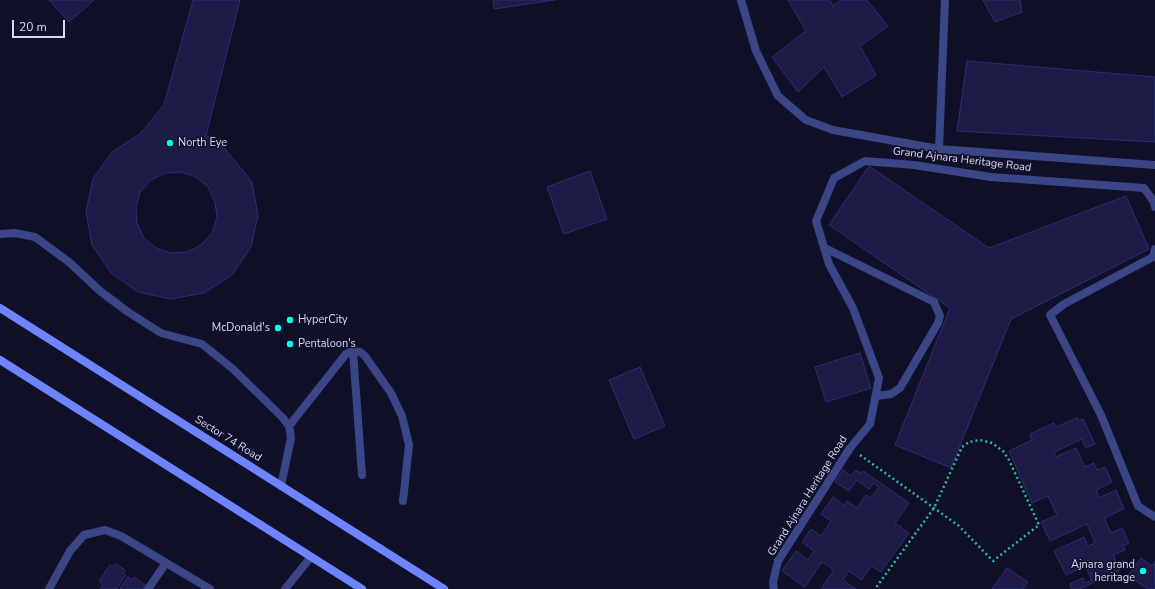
<!DOCTYPE html>
<html>
<head>
<meta charset="utf-8">
<style>
	body { margin:0 }
	#map { position:relative; width:1155px; height:589px; overflow:hidden; background:#101028; font-family:"Nunito Sans",sans-serif }
	canvas { display:block }
	.scale { position:absolute; left:12px; top:20px; width:53px; height:18px; box-sizing:border-box; border:2px solid #d7d9ff; border-top:0; padding-left:5px; font-size:12px; line-height:14px; white-space:nowrap; color:#d7d9ff; -webkit-text-stroke:3px #101028; paint-order:stroke }
</style>
</head>
<body>
<div id="map">
<canvas width="1155" height="589"></canvas>
<div class="scale">20 m</div>
</div>
<script>
const ctx = document.querySelector('canvas').getContext('2d');
ctx.lineJoin = 'round';
function fillPath(path, color) { ctx.fillStyle = color; ctx.fill(path, 'evenodd'); }
const poly = rows => new Path2D(rows.map(r => 'M' + r).join(''));
function stroke(path, color, width, dash) { ctx.strokeStyle = color; ctx.lineWidth = width; ctx.lineCap = dash ? 'butt' : 'round'; ctx.setLineDash(dash || []); ctx.stroke(path); }
function write(font, color, halo, rows, align = 'center') {
  ctx.font = font + ' "Nunito Sans",sans-serif'; ctx.lineWidth = 3; ctx.setLineDash([]); ctx.textBaseline = 'middle'; ctx.strokeStyle = halo; ctx.fillStyle = color; for (const [text, x, y, turn = 0] of rows) {
    ctx.save(); ctx.translate(x, y); ctx.rotate((+turn || 0) * Math.PI / 180); ctx.textAlign = isNaN(turn) ? turn : align; if (halo) ctx.strokeText(text, 0, 0); ctx.fillText(text, 0, 0); ctx.restore();
  }
}
const building = poly([
	[49,0,94,0,69,22,49,0],
	[193,0,240,0,206,135,226,150,252,182,258,215,251,247,232,275,204,293,171,299,138,292,111,273,92,245,86,212,93,179,112,152,140,134,164,105,193,0],
	[181,172,196,177,208,187,215,202,217,217,212,233,201,245,187,252,171,253,156,248,144,238,137,223,136,207,140,192,151,180,165,173,181,172],
	[493,0,555,0,494,9,493,0],
	[788,0,830,0,833,6,841,0,867,0,888,26,860,46,876,75,842,97,824,67,798,92,772,57,806,31,788,0],
	[983,0,1020,0,1022,12,995,22,983,0],
	[967,61,1155,77,1155,142,957,131,967,61],
	[869,166,989,248,1126,196,1149,249,1011,319,951,468,895,445,950,308,829,225,869,166],
	[590,171,607,219,564,234,547,187,590,171],
	[860,353,871,388,826,402,815,367,860,353],
	[640,367,665,426,634,439,609,380,640,367],
	[1077,418,1078,421,1083,419,1095,444,1086,448,1082,439,1054,452,1056,457,1076,448,1085,467,1094,463,1097,470,1105,467,1112,482,1096,490,1099,498,1116,490,1124,509,1104,518,1111,533,1122,528,1129,543,1123,546,1125,550,1113,555,1120,570,1079,589,1072,589,1070,584,1083,578,1085,583,1092,580,1085,566,1066,575,1054,551,1084,537,1088,546,1095,543,1087,524,1050,541,1041,522,1057,515,1048,496,1032,503,1009,451,1032,440,1030,434,1054,423,1056,427,1077,418],
	[843,470,851,476,856,470,861,473,863,471,909,503,895,523,909,533,881,572,871,566,862,580,849,571,843,580,856,589,821,589,834,570,822,562,805,587,782,571,796,551,808,560,814,551,802,542,811,529,821,536,831,521,821,514,833,497,844,505,847,501,857,508,866,495,871,498,879,487,874,483,869,489,857,480,849,491,835,482,843,470],
	[1141,558,1152,566,1155,561,1155,589,1148,589,1128,576,1141,558],
	[116,564,125,570,123,573,126,575,117,588,118,589,100,589,103,585,99,581,110,565,114,567,116,564],
	[1007,568,1028,582,1023,589,992,589,1007,568],
	[128,577,132,580,134,577,145,585,143,588,145,589,120,589,128,577]
]);
const path = poly([
	[860,455,934,508,959,526,993,561,1039,525,1009,460,1003,451,992,443,980,440,969,442,962,447,934,508,875,589]
]);
const lane = poly([
	[0,234,15,233,35,237,69,262,100,291,128,312,161,333,202,344,233,369,283,418,289,426,291,438,281,486],
	[353,351,362,475],
	[289,426,346,354,353,351,360,352,365,356,391,393,402,416,409,445,403,501]
]);
const street = poly([
	[741,0,756,51,778,96,806,120,833,130,939,149,1155,165],
	[939,149,945,0],
	[825,248,934,302,940,316,938,323,900,388,891,394,876,396],
	[1155,249,1153,257,1064,304,1050,315,1101,415,1138,506,1155,517],
	[49,589,70,551,84,535,105,530,121,536,210,589],
	[148,589,166,563],
	[285,589,311,557],
	[774,589,773,582,778,561,850,448,870,424,879,378,853,308,829,264,816,221,834,178,865,161,914,165,991,177,1144,188,1154,202,1155,207]
]);
const secondary = poly([
	[0,308,444,589],
	[0,360,362,589]
]);
const markers = [
	[170,143,4,"#03feea"],
	[290,320,4,"#03feea"],
	[278,328,4,"#03feea"],
	[290,344,4,"#03feea"],
	[1143,571,4,"#03feea"]
];
const poiNames = [
	["North Eye",178,143],
	["HyperCity",298,320],
	["McDonald's",270,328,"right"],
	["Pentaloon's",298,344],
	["Ajnara grand",1135,565,"right"],
	["heritage",1135,578,"right"]
];
const streetNames = [
	["Grand Ajnara Heritage Road",962,160,7],
	["Sector 74 Road",228,439,32],
	["Grand Ajnara Heritage Road",808,496,-58]
];
fillPath(building, '#1d1c49');
stroke(building, '#2f2e75', 1);
stroke(path, '#30ba99', 2.5, [2, 3]);
stroke(lane, '#3b4687', 8);
stroke(street, '#3b4687', 8);
stroke(secondary, '#6e84ff', 8);
for (const [x, y, r, color] of markers) { const dot = new Path2D(); dot.arc(x, y, r, 0, 2 * Math.PI); ctx.fillStyle = color; ctx.fill(dot); stroke(dot, '#101028', 1.5); }
write('11px', '#d7d9ff', '#101028', poiNames, 'left');
write('11px', '#d7d9ff', '#101028', streetNames);
</script>
</body>
</html>
